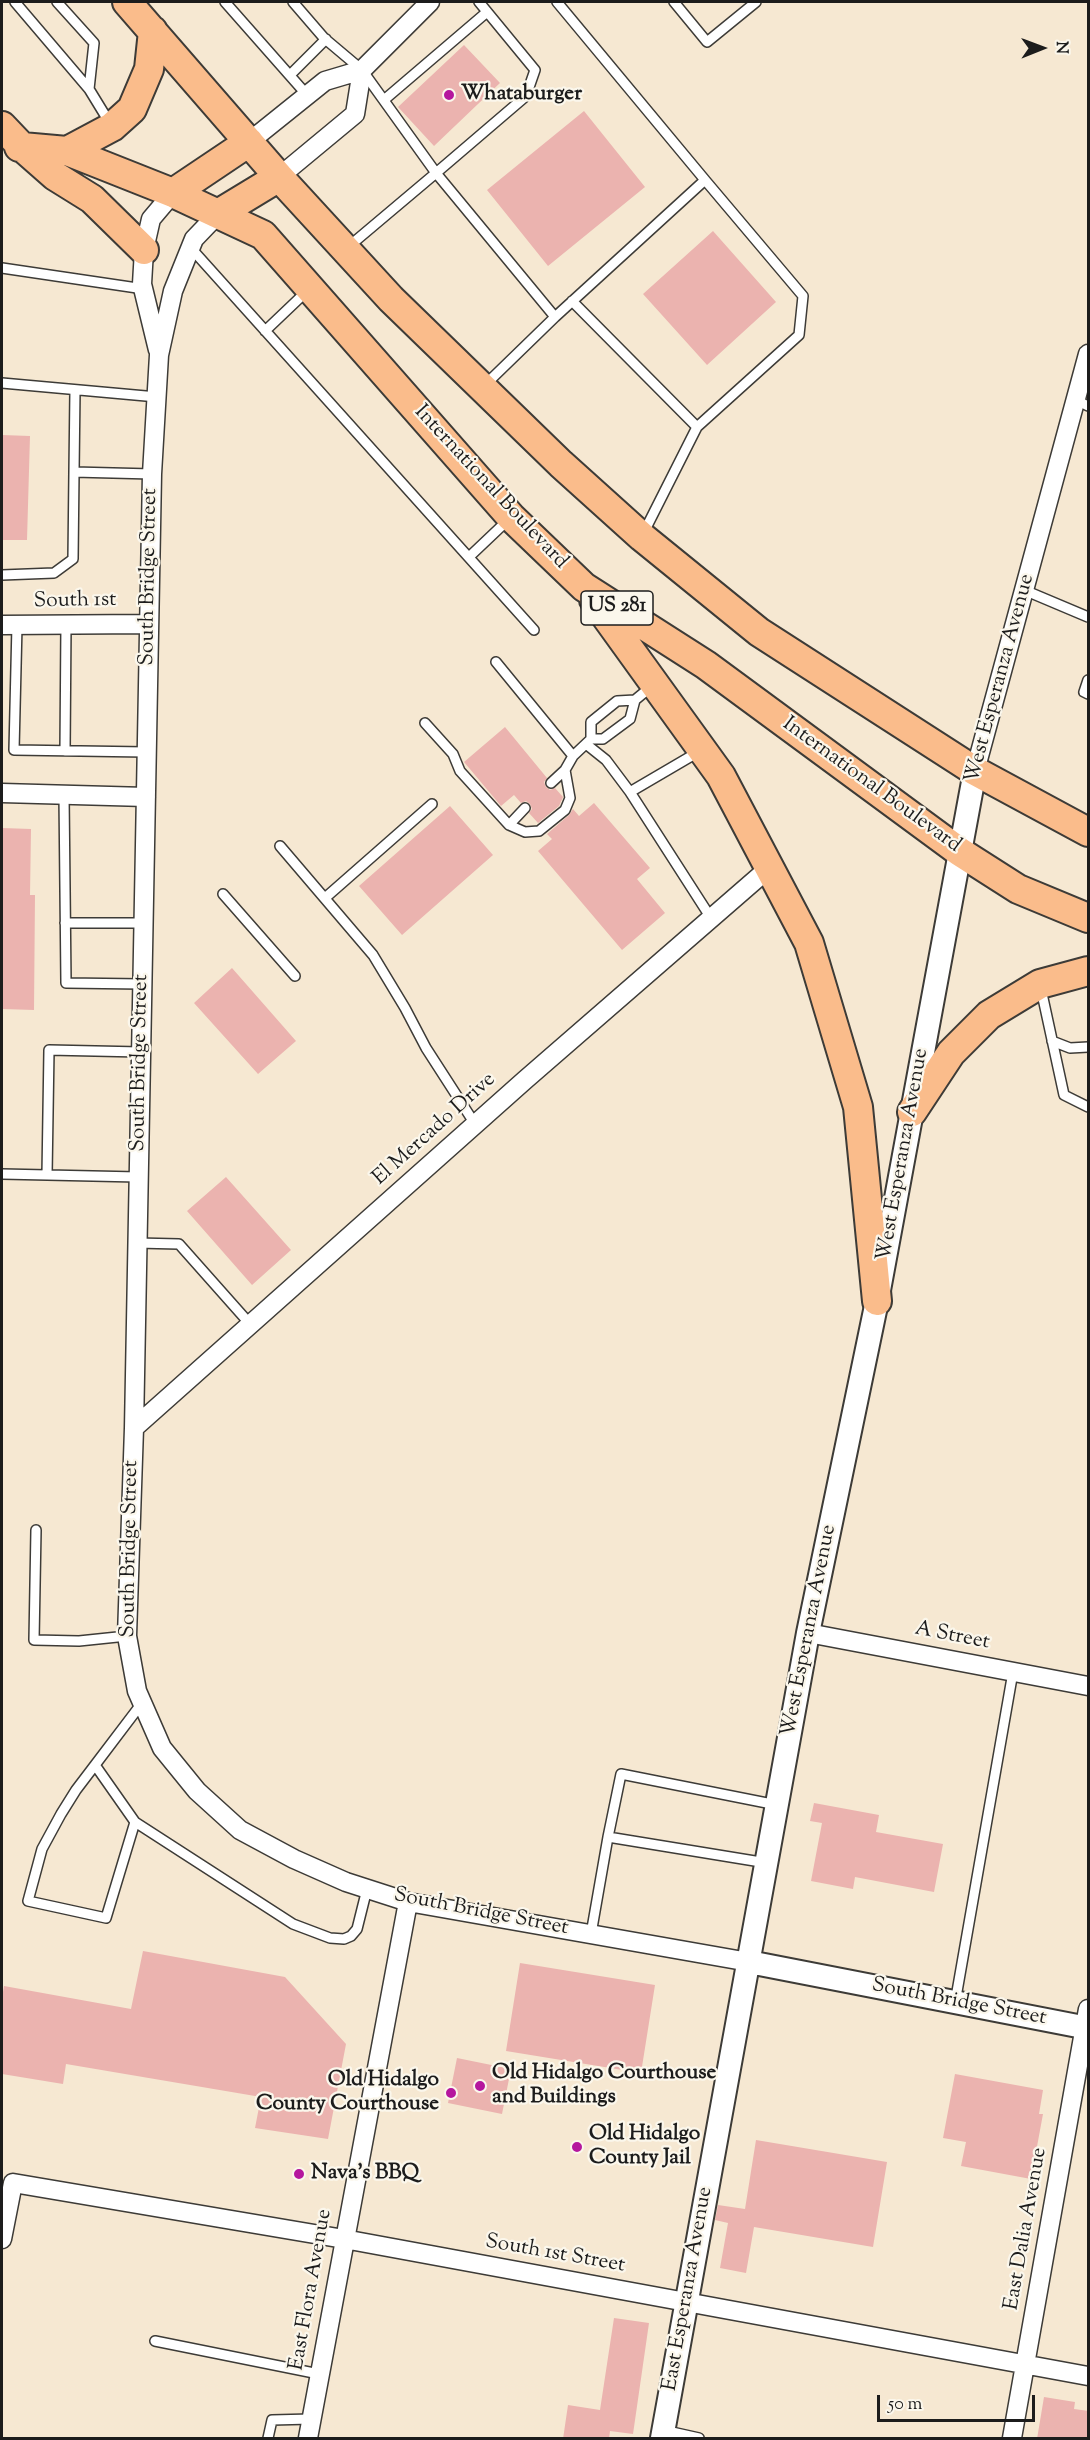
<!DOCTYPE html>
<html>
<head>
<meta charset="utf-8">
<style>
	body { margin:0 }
	#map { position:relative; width:1090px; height:2440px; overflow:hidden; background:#f6e8d2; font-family:"Sorts Mill Goudy",serif }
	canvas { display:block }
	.frame { position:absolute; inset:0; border:3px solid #1c1c1c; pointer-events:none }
	.north { position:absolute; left:1012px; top:18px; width:60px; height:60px; -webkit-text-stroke:4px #fbf7ec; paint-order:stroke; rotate:89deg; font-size:16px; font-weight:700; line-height:24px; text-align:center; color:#1c1c1c }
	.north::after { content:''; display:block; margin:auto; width:21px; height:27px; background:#1c1c1c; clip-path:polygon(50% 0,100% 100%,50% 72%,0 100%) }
	.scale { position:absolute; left:877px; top:2395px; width:158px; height:27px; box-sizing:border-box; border:3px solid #1c1c1c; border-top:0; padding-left:8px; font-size:18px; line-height:21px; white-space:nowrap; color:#1c1c1c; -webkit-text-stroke:4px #fbf7ec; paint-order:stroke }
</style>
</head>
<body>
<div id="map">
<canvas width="1090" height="2440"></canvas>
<div class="frame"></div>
<div class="north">N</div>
<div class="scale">50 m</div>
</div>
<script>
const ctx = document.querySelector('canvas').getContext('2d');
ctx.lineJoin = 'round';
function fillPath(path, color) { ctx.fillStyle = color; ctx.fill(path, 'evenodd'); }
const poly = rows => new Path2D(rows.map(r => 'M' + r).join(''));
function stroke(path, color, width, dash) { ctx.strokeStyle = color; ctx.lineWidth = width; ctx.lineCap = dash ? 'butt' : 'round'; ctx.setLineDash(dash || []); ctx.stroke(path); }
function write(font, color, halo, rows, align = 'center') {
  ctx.font = font + ' "Sorts Mill Goudy",serif'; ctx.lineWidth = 4.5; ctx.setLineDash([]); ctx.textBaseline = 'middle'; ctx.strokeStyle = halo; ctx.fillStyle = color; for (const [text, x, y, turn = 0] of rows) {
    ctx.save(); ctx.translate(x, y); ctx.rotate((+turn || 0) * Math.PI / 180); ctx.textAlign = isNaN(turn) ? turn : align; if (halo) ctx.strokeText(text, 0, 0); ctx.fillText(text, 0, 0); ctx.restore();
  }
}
const building = poly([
	[464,45,500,83,434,146,398,107],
	[584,111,645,187,548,266,487,190],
	[713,231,776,302,707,365,643,294],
	[2,435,30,436,27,540,2,540],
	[505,727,547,778,544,782,546,787,550,790,555,788,563,797,559,806,538,823,529,813,532,809,530,804,526,801,521,803,514,795,501,806,464,762],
	[594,803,650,868,637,879,665,913,622,950,538,851,552,839,547,834,569,815,573,809,579,816],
	[450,806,493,855,402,935,359,886],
	[2,828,31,829,30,895,35,895,34,1010,2,1009],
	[232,968,296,1041,258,1074,194,1003],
	[226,1177,291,1250,252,1285,187,1211],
	[814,1803,879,1815,876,1832,943,1844,934,1892,855,1877,853,1889,811,1881,822,1823,810,1821],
	[143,1951,285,1977,346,2044,328,2139,255,2128,261,2097,66,2064,63,2084,2,2074,2,1998,4,1986,131,2009],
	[520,1963,655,1985,641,2073,506,2051],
	[457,2058,511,2069,502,2114,448,2103],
	[955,2074,1043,2090,1039,2114,1043,2114,1031,2179,961,2166,966,2142,943,2138],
	[756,2140,887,2162,873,2247,754,2227,746,2273,720,2268,728,2223,715,2220,718,2205,745,2209],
	[614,2318,649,2323,633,2434,610,2431,609,2439,563,2439,568,2405,600,2410],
	[1044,2397,1075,2402,1074,2409,1089,2411,1089,2439,1037,2439]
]);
const service = poly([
	[15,2,89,89,111,125],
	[57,2,94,43,89,89],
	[225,2,307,95],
	[293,2,324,38,362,70,436,173,347,248],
	[479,2,535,70,526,96,436,173,555,317,485,385],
	[674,2,707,42,756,2],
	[290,75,326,39],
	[384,100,487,12],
	[190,247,534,630],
	[2,268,144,289],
	[572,301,697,427],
	[555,317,705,180,557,2],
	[265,331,307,291],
	[2,383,157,397],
	[1076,400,1088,406],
	[74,472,75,390],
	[643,534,697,427,799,335,803,296,705,180],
	[469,557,508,520],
	[2,575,54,573,73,559,74,472,152,474],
	[1024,590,1088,617],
	[17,625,14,750,146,752],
	[496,662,573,756],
	[1088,680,1084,692,1088,694],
	[425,723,453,754,460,771,509,825,525,832,539,831,565,810,570,798,565,770,573,756,591,739,591,722,617,701,635,700],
	[591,739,603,739,630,719,635,700,652,686],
	[586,744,606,760,630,792,711,918],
	[65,751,66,624],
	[551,783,565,770],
	[630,792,700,751],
	[64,795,66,983,142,984],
	[509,825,525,808],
	[280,846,373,955,405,1008,426,1048,475,1124],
	[223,894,295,976],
	[325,898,432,804],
	[65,923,143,923],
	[1041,989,1064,1095,1088,1107],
	[1052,1041,1070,1048,1088,1047],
	[2,1174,138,1177],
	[47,1175,49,1050,141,1052],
	[137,1243,179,1244,250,1324],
	[36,1530,34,1640,79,1641,127,1636],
	[95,1765,135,1822,106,1918,28,1901,42,1849,61,1814,76,1790,95,1765,142,1703],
	[135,1822,293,1924,330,1938,344,1939,351,1936,357,1929,367,1889],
	[608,1837,621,1774,777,1805],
	[591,1934,608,1837,767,1863],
	[955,2003,1013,1672],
	[155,2341,319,2374],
	[663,2430,699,2438],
	[268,2438,272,2420,311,2419]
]);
const minor = poly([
	[249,142,325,81,362,70,430,2],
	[279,177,355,114,362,70],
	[218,214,194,239,173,291,159,355,152,474,134,1428,127,1636,137,1691,162,1748,197,1791,240,1830,294,1859,346,1882,408,1902,749,1962],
	[158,350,142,284,144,250,151,219,173,193],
	[2,625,149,624],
	[975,771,1088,354],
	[2,793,146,797],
	[134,1428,525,1080,769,868],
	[808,1633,1088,1686],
	[2,2239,13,2183,344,2239,1088,2376],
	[308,2438,408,1902],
	[1012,2438,1088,2009]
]);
const tertiary = poly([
	[749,1962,1088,2028],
	[662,2438,808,1633,877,1301,975,771]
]);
const primary = poly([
	[127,2,279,177,391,299,561,464,642,537,759,632,975,771,1088,832],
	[2,126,22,147,67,151,173,193,263,235,511,517,584,587,706,665,960,852,1018,889,1088,918],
	[19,147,22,147,55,176,92,199,144,250],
	[67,151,112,127,132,109,149,69,153,31],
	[173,193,249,142],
	[218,214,279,177],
	[594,600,721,776,809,943,858,1107,877,1301],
	[912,1112,951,1053,989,1015,1040,984,1088,971]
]);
const markers = [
	[449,95,6,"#b5179e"],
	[480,2086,6,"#b5179e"],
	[451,2093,6,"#b5179e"],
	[577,2147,6,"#b5179e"],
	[299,2174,6,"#b5179e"]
];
const shields = [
	[617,608,72]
];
const shieldNames = [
	["US 281",617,608]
];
const poiNames = [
	["Whataburger",461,95],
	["Old Hidalgo Courthouse",492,2074],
	["and Buildings",492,2098],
	["Old Hidalgo",439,2081,"right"],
	["County Courthouse",439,2105,"right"],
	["Old Hidalgo",589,2135],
	["County Jail",589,2159],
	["Nava’s BBQ",311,2174]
];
const streetNames = [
	["International Boulevard",490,488,47],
	["South Bridge Street",150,577,-89],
	["South 1st",75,602,-1],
	["West Esperanza Avenue",1001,679,-75],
	["International Boulevard",871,786,36],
	["South Bridge Street",141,1063,-89],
	["El Mercado Drive",435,1130,-42],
	["West Esperanza Avenue",904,1155,-80],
	["South Bridge Street",131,1549,-89],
	["West Esperanza Avenue",810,1631,-79],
	["A Street",952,1637,11],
	["South Bridge Street",481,1913,11],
	["South Bridge Street",959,2003,11],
	["East Dalia Avenue",1027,2229,-80],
	["South 1st Street",555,2255,10],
	["East Esperanza Avenue",689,2289,-80],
	["East Flora Avenue",312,2290,-80]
];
fillPath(building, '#ebb3af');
stroke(service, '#3d3b37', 12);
stroke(minor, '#3d3b37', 21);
stroke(tertiary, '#3d3b37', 26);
stroke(primary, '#3d3b37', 32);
stroke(service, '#fff', 9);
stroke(minor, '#fff', 18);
stroke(tertiary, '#fff', 22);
stroke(primary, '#fabc8b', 28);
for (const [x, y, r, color] of markers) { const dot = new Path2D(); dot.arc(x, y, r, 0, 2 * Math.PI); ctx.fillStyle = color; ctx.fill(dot); stroke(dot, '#fbf7ec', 2); }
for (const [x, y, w] of shields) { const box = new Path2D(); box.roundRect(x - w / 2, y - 17, w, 34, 4.5); ctx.fillStyle = '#fbf7ec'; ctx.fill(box); stroke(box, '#1c1c1c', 1.5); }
write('bold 20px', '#1c1c1c', null, shieldNames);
write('bold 21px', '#1c1c1c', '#fbf7ec', poiNames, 'left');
write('21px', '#1c1c1c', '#fbf7ec', streetNames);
</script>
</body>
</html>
